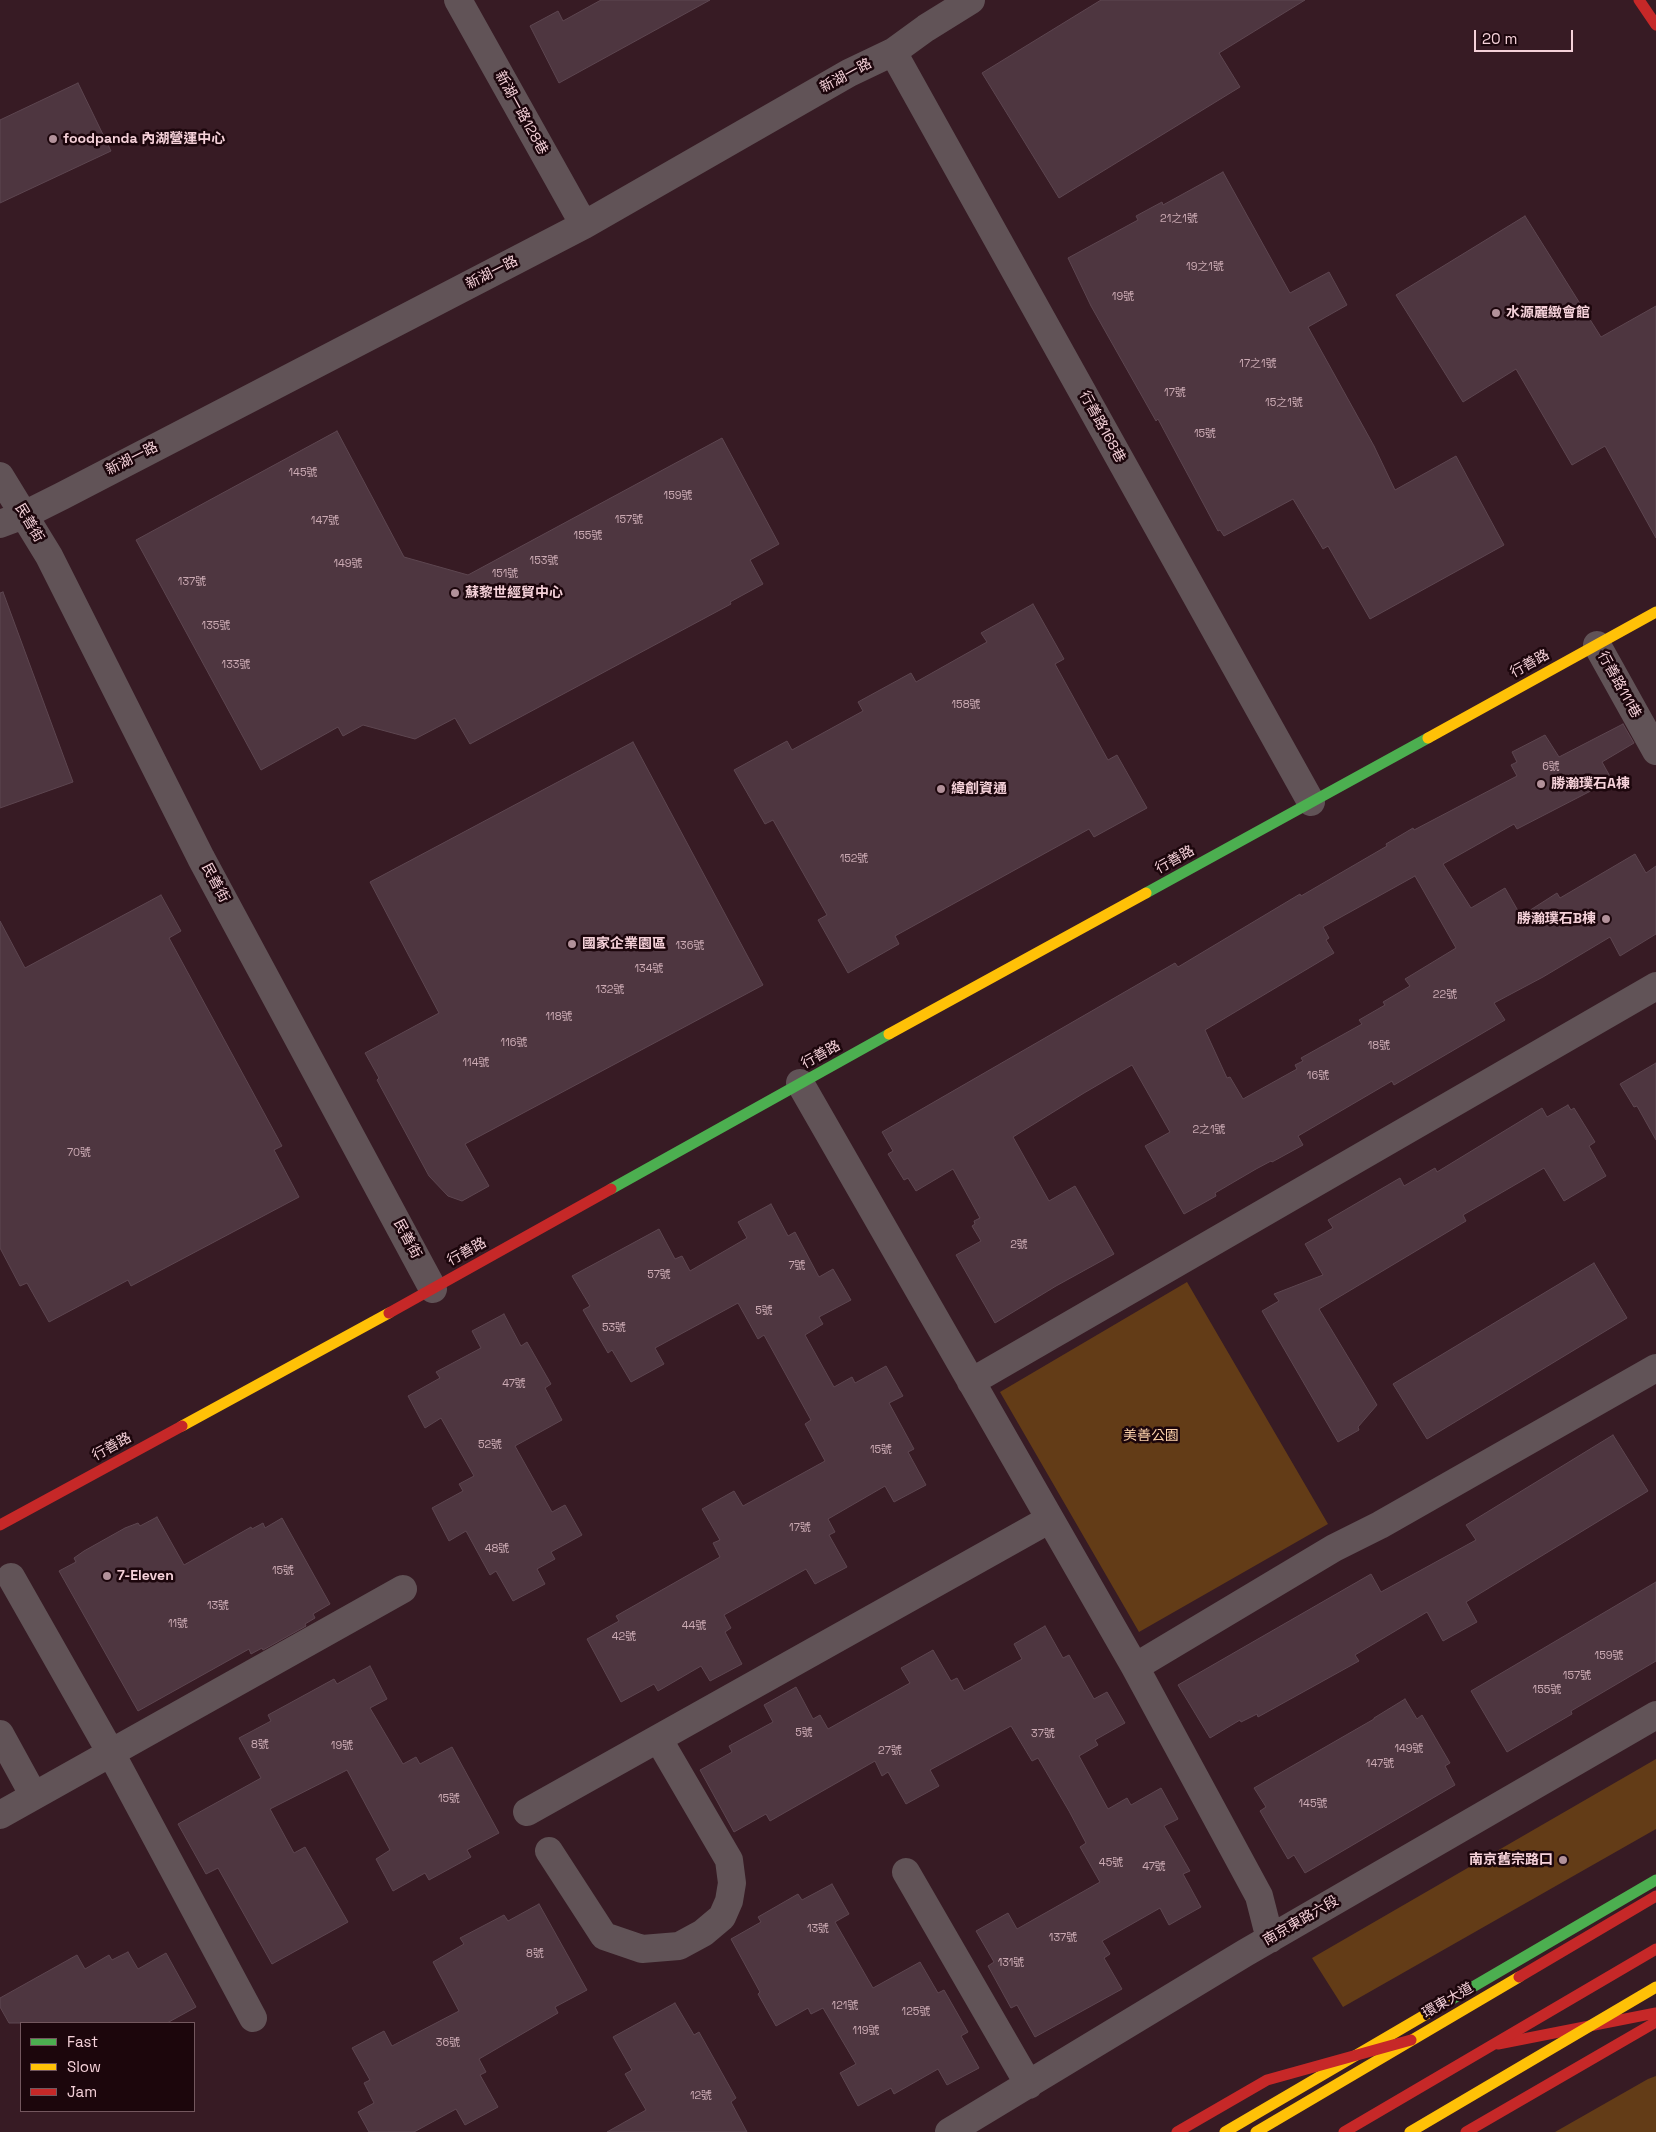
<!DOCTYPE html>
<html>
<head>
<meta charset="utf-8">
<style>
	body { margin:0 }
	#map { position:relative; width:1656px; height:2132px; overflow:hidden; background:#371b24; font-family:"Space Grotesk",sans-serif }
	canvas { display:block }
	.legend { position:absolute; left:20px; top:2022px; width:175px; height:90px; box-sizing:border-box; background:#1c060c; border:1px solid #73575e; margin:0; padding:6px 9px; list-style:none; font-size:15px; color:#f5d1d9 }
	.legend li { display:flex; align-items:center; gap:10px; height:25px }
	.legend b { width:25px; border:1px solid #73575e }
	.scale { position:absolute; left:1474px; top:30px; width:99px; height:22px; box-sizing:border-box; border:2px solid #f5d1d9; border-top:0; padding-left:6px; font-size:15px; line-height:18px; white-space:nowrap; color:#f5d1d9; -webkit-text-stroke:4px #1c060c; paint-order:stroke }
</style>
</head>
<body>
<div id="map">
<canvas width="1656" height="2132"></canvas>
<ul class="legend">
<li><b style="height:6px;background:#4caf50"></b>Fast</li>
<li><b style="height:6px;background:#ffc107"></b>Slow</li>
<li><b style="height:6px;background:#c62828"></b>Jam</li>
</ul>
<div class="scale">20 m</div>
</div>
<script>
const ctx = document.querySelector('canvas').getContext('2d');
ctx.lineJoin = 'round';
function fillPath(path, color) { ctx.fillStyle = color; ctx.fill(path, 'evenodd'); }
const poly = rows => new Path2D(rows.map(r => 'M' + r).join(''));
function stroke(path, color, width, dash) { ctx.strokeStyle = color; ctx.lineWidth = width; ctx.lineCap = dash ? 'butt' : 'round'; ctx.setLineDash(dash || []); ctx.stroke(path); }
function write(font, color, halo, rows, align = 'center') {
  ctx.font = font + ' "Space Grotesk","Noto Sans TC",sans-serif'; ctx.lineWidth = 5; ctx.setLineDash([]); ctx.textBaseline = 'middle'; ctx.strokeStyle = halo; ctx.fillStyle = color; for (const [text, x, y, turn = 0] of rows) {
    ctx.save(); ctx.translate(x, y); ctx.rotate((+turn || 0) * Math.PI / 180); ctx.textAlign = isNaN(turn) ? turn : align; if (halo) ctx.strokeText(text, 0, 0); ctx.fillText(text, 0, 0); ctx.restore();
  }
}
const green = poly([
	[1187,1282,1328,1524,1139,1632,1000,1392],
	[1656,1759,1656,1829,1343,2007,1312,1958],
	[1656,2076,1656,2132,1555,2132,1648,2079]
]);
const building = poly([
	[601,0,710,0,559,83,530,26,558,11,563,21,601,0],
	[1101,0,1305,0,1219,53,1240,87,1059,198,982,73,1101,0],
	[78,83,111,151,0,203,0,120,78,83],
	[1223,172,1290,293,1329,272,1347,305,1308,327,1374,446,1395,490,1456,456,1504,545,1370,619,1328,546,1323,549,1293,499,1224,536,1220,530,1218,531,1158,419,1156,421,1091,306,1068,258,1138,220,1136,216,1162,202,1163,205,1223,172],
	[1525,216,1601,337,1656,306,1656,538,1605,446,1572,465,1516,369,1463,402,1396,295,1525,216],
	[337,431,404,557,468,575,722,438,779,544,750,560,763,584,730,602,731,604,470,744,455,718,415,739,363,725,343,736,338,727,261,770,136,540,337,431],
	[3,592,73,782,0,808,0,593,3,592],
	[1033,604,1064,659,1055,664,1108,760,1117,755,1147,808,1094,837,1089,829,895,936,899,944,848,973,818,920,827,915,773,820,765,824,734,770,787,741,792,750,863,711,858,702,911,673,916,682,987,642,981,633,1033,604],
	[1623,724,1634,743,1602,762,1612,780,1517,829,1514,824,1443,864,1471,908,1505,888,1521,916,1557,893,1560,898,1635,854,1646,873,1656,866,1656,934,1620,956,1610,937,1543,977,1494,1003,1505,1020,1394,1085,1392,1081,1298,1136,1303,1145,1272,1162,1271,1161,1256,1169,1215,1193,1216,1196,1184,1214,1145,1146,1170,1132,1132,1065,1084,1093,1013,1137,1049,1201,1075,1186,1114,1254,1056,1286,995,1323,956,1255,981,1241,972,1226,975,1224,974,1221,980,1218,953,1169,916,1191,908,1178,904,1180,888,1154,893,1151,882,1132,1175,963,1178,967,1300,894,1301,896,1387,846,1386,844,1413,828,1414,830,1517,776,1511,765,1517,762,1512,752,1545,735,1559,757,1623,724],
	[1415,876,1456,948,1405,979,1410,986,1383,1002,1385,1005,1359,1020,1362,1024,1301,1058,1303,1061,1295,1065,1297,1069,1243,1099,1230,1077,1227,1078,1205,1030,1334,953,1326,940,1329,938,1323,927,1415,876],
	[633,742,763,985,465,1144,489,1186,462,1201,448,1196,429,1176,377,1080,379,1078,365,1053,439,1013,370,882,633,742],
	[161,895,181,931,169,938,282,1146,274,1150,299,1197,131,1286,128,1280,49,1322,27,1283,20,1286,0,1248,0,921,25,968,161,895],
	[1656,1063,1656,1140,1637,1106,1634,1107,1620,1084,1656,1063],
	[1568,1105,1571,1110,1574,1108,1595,1142,1589,1146,1606,1176,1564,1201,1544,1168,1463,1215,1466,1221,1319,1309,1377,1405,1358,1427,1359,1430,1338,1442,1262,1311,1279,1301,1274,1294,1323,1275,1305,1244,1333,1228,1328,1220,1400,1178,1404,1186,1435,1168,1437,1172,1542,1108,1547,1117,1568,1105],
	[771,1204,788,1236,795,1232,819,1277,833,1269,851,1300,819,1317,823,1324,805,1335,834,1387,852,1377,855,1383,886,1366,903,1396,889,1403,914,1449,908,1452,926,1485,894,1502,885,1486,828,1519,835,1532,829,1535,847,1567,815,1584,806,1569,724,1615,731,1628,725,1632,742,1664,710,1681,701,1666,658,1691,654,1684,621,1702,587,1639,619,1621,616,1616,720,1557,713,1543,720,1540,702,1509,734,1491,743,1506,825,1461,805,1424,811,1420,764,1335,758,1339,738,1303,655,1348,664,1364,631,1382,612,1350,608,1353,583,1310,590,1306,572,1276,659,1229,675,1259,682,1256,690,1271,747,1238,738,1222,771,1204],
	[1594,1263,1627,1318,1427,1439,1393,1384,1594,1263],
	[504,1314,521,1346,527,1342,551,1384,545,1388,562,1420,515,1446,552,1512,565,1505,582,1535,551,1552,555,1559,537,1569,545,1584,513,1601,496,1571,490,1575,466,1531,449,1541,432,1508,463,1491,459,1484,474,1476,441,1418,425,1428,408,1396,440,1378,436,1372,481,1348,472,1331,504,1314],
	[1613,1435,1648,1491,1466,1602,1477,1622,1443,1641,1427,1612,1355,1655,1359,1661,1258,1717,1257,1714,1241,1722,1240,1720,1210,1738,1178,1685,1371,1574,1381,1592,1476,1540,1466,1525,1613,1435],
	[157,1517,184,1565,251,1527,252,1529,263,1523,265,1528,282,1518,330,1604,313,1614,315,1618,305,1624,306,1626,263,1650,262,1648,251,1654,249,1649,138,1711,59,1571,76,1562,74,1558,84,1551,125,1528,138,1523,140,1526,157,1517],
	[1656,1582,1656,1661,1571,1711,1572,1714,1507,1752,1471,1691,1656,1582],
	[1045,1626,1063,1658,1069,1655,1094,1699,1107,1692,1125,1723,1095,1740,1098,1745,1079,1756,1108,1809,1127,1798,1131,1805,1161,1788,1178,1819,1164,1826,1190,1871,1183,1874,1201,1907,1169,1925,1160,1908,1102,1941,1110,1954,1104,1958,1122,1989,1035,2037,1017,2005,1011,2008,988,1966,994,1962,976,1931,1008,1913,1017,1929,1100,1882,1080,1847,1086,1843,1069,1811,1038,1758,1032,1761,1011,1726,930,1770,939,1786,906,1804,888,1772,882,1776,875,1761,770,1821,766,1814,734,1832,700,1770,732,1752,729,1746,773,1722,764,1705,796,1687,813,1719,820,1715,828,1729,910,1683,901,1668,933,1650,951,1681,957,1678,964,1691,1022,1659,1014,1644,1045,1626],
	[370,1666,387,1699,370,1708,403,1764,416,1757,420,1764,452,1747,499,1833,467,1850,471,1857,429,1880,425,1873,393,1891,376,1859,390,1850,347,1770,270,1809,294,1853,305,1847,348,1922,272,1964,218,1868,206,1874,178,1824,261,1778,239,1738,271,1721,268,1715,334,1679,337,1684,370,1666],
	[1405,1699,1417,1719,1422,1715,1450,1763,1445,1766,1455,1785,1305,1873,1294,1855,1288,1859,1260,1811,1266,1807,1254,1788,1374,1719,1374,1718,1405,1699],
	[832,1884,849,1914,835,1922,873,1988,920,1962,938,1993,944,1990,968,2032,961,2036,979,2068,947,2085,938,2069,894,2094,891,2088,858,2106,840,2073,856,2064,823,2008,811,2014,808,2008,776,2026,758,1994,760,1992,731,1939,761,1922,758,1917,798,1894,802,1900,832,1884],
	[539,1904,587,1990,555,2007,558,2013,479,2059,486,2072,480,2075,498,2107,465,2125,456,2109,414,2132,369,2132,358,2112,374,2103,364,2083,370,2080,352,2048,384,2031,392,2046,459,2011,433,1962,464,1944,460,1938,504,1915,508,1921,539,1904],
	[128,1952,138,1969,166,1953,196,2007,167,2023,9,2023,0,2007,0,1998,77,1955,85,1969,109,1955,112,1960,128,1952],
	[675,2003,694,2035,699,2032,736,2098,731,2102,747,2132,607,2132,646,2110,625,2074,632,2070,613,2037,675,2003]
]);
const street = poly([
	[458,0,584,225],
	[893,52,1311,802],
	[0,476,49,556,201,858,433,1289],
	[0,524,24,515,62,496,584,225,849,73,893,52,926,28,971,0],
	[1597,645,1656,751],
	[800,1083,1135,1667,1259,1896,1270,1939],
	[971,1382,1656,986],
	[11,1577,111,1753,253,2018],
	[1135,1667,1334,1548,1380,1525,1656,1368],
	[0,1734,34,1796],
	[527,1812,1050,1519],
	[0,1815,403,1589],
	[549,1851,604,1936,642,1949,679,1946,703,1933,722,1917,729,1901,732,1883,729,1860,659,1740],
	[906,1872,1029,2085],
	[949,2132,1245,1953,1656,1715]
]);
const fast = poly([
	[1146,893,1428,738],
	[611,1189,889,1034],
	[1447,2002,1656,1880]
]);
const slow = poly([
	[1428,738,1656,612],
	[889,1034,1146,893],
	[182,1426,389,1313],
	[1225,2132,1447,2002],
	[1256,2132,1519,1977]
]);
const jam = poly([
	[1639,0,1656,25],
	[389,1313,611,1189],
	[0,1525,182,1426],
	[1519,1977,1656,1896],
	[1498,2044,1656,2013],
	[1466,2132,1656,2022]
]);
const slowBridge = poly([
	[1410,2132,1656,1987]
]);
const jamBridge = poly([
	[1177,2132,1267,2080,1411,2040],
	[1344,2132,1656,1949]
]);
const markers = [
	[53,139,5,"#b2919a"],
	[1496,313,5,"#b2919a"],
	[455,593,5,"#b2919a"],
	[1541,784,5,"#b2919a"],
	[941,789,5,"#b2919a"],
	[1606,919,5,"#b2919a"],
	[572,944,5,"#b2919a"],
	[107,1576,5,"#b2919a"],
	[1563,1860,5,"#b2919a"]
];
const numberNames = [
	["21之1號",1179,219],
	["19之1號",1205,267],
	["19號",1123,297],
	["17之1號",1258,364],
	["17號",1175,393],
	["15之1號",1284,403],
	["15號",1205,434],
	["145號",303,473],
	["159號",678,496],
	["157號",629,520],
	["147號",325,521],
	["155號",588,536],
	["153號",544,561],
	["149號",348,564],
	["151號",505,574],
	["137號",192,582],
	["135號",216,626],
	["133號",236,665],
	["158號",966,705],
	["6號",1551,767],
	["152號",854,859],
	["136號",690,946],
	["134號",649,969],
	["132號",610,990],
	["22號",1445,995],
	["118號",559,1017],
	["116號",514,1043],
	["18號",1379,1046],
	["114號",476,1063],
	["16號",1318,1076],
	["2之1號",1209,1130],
	["70號",79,1153],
	["2號",1019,1245],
	["7號",797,1266],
	["57號",659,1275],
	["5號",764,1311],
	["53號",614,1328],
	["47號",514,1384],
	["52號",490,1445],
	["15號",881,1450],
	["17號",800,1528],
	["48號",497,1549],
	["15號",283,1571],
	["13號",218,1606],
	["11號",178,1624],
	["44號",694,1626],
	["42號",624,1637],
	["159號",1609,1656],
	["157號",1577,1676],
	["155號",1547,1690],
	["5號",804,1733],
	["37號",1043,1734],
	["8號",260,1745],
	["19號",342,1746],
	["149號",1409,1749],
	["27號",890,1751],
	["147號",1380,1764],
	["15號",449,1799],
	["145號",1313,1804],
	["45號",1111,1863],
	["47號",1154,1867],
	["13號",818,1929],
	["137號",1063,1938],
	["8號",535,1954],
	["131號",1011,1963],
	["121號",845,2006],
	["125號",916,2012],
	["119號",866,2031],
	["36號",448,2043],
	["12號",701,2096]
];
const streetNames = [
	["新湖一路",846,76,-28],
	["新湖一路128巷",521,113,61],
	["新湖一路",492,273,-27],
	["行善路168巷",1102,427,61],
	["新湖一路",132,459,-27],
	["民善街",29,523,59],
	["行善路",1530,664,-29],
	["行善路111巷",1619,685,61],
	["行善路",1175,860,-29],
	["民善街",215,883,62],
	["行善路",821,1055,-29],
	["民善街",407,1239,62],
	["行善路",467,1252,-29],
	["行善路",112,1447,-29],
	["南京東路六段",1301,1921,-30],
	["環東大道",1448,2001,-30]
];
const poiNames = [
	["foodpanda 內湖營運中心",63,139],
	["水源麗緻會館",1506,313],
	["蘇黎世經貿中心",465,593],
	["勝瀚璞石A棟",1551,784],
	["緯創資通",951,789],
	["勝瀚璞石B棟",1596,919,"right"],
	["國家企業園區",582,944],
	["7-Eleven",117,1576],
	["南京舊宗路口",1553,1860,"right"]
];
const parkNames = [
	["美善公園",1151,1436]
];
fillPath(green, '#633c17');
fillPath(building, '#4e3640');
stroke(building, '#5d4650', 1);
stroke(street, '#615357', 28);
stroke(fast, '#4caf50', 11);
stroke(slow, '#ffc107', 11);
stroke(jam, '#c62828', 11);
stroke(slowBridge, '#ffc107', 11);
stroke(jamBridge, '#c62828', 11);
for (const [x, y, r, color] of markers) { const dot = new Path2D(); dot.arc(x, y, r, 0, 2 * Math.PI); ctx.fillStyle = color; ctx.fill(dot); stroke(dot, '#1c060c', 2); }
write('11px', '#cbaab3', null, numberNames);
write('14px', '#f5d1d9', '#1c060c', streetNames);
write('bold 14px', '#f5d1d9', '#1c060c', poiNames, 'left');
write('14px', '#fed3ac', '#1c060c', parkNames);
</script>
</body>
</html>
